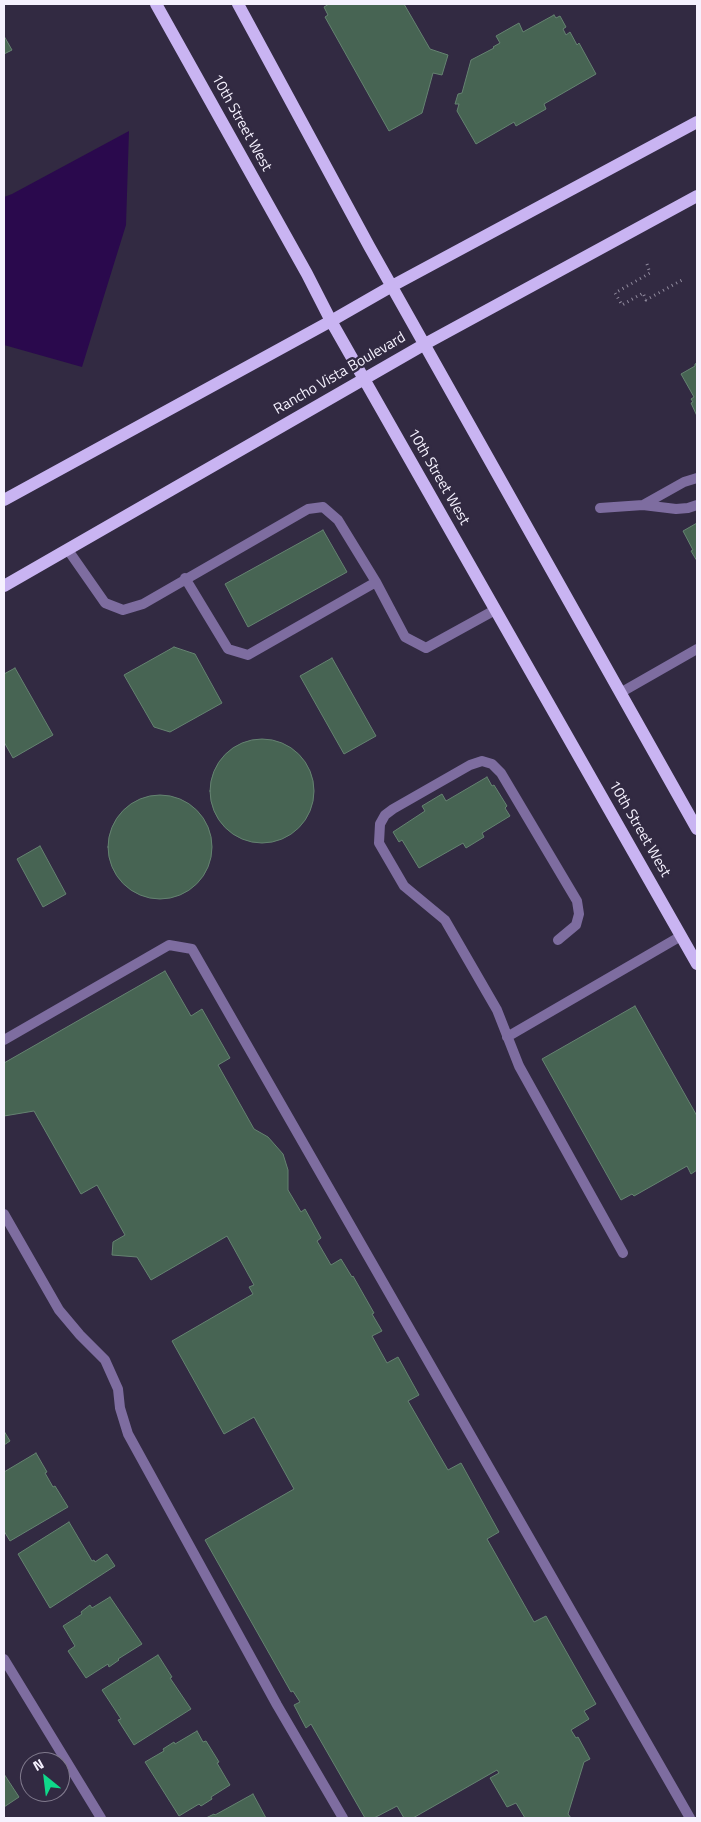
<!DOCTYPE html>
<html>
<head>
<meta charset="utf-8">
<style>
	body { margin:0 }
	#map { position:relative; width:701px; height:1822px; overflow:hidden; background:#322a42; font-family:"Titillium Web",sans-serif }
	canvas { display:block }
	.frame { position:absolute; inset:0; border:5px solid #f5f1fe; pointer-events:none }
	.north { position:absolute; left:20px; top:1752px; width:50px; height:50px; box-sizing:border-box; background:#322a42; border:1px solid #807a8d; border-radius:50%; rotate:331deg; font-size:14px; font-weight:700; line-height:20px; text-align:center; color:#f5f1fe }
	.north::after { content:''; display:block; margin:auto; width:18px; height:22px; background:#0fd98a; clip-path:polygon(50% 0,100% 100%,50% 72%,0 100%) }
</style>
</head>
<body>
<div id="map">
<canvas width="701" height="1822"></canvas>
<div class="frame"></div>
<div class="north">N</div>
</div>
<script>
const ctx = document.querySelector('canvas').getContext('2d');
ctx.lineJoin = 'round';
function fillPath(path, color) { ctx.fillStyle = color; ctx.fill(path, 'evenodd'); }
const poly = rows => new Path2D(rows.map(r => 'M' + r).join(''));
function stroke(path, color, width, dash) { ctx.strokeStyle = color; ctx.lineWidth = width; ctx.lineCap = dash ? 'butt' : 'round'; ctx.setLineDash(dash || []); ctx.stroke(path); }
function write(font, color, halo, rows, align = 'center') {
  ctx.font = font + ' "Titillium Web",sans-serif'; ctx.lineWidth = 5; ctx.setLineDash([]); ctx.textBaseline = 'middle'; ctx.strokeStyle = halo; ctx.fillStyle = color; for (const [text, x, y, turn = 0] of rows) {
    ctx.save(); ctx.translate(x, y); ctx.rotate((+turn || 0) * Math.PI / 180); ctx.textAlign = isNaN(turn) ? turn : align; if (halo) ctx.strokeText(text, 0, 0); ctx.fillText(text, 0, 0); ctx.restore();
  }
}
const water = poly([
	[129,131,126,225,82,367,4,345,4,197,12,194]
]);
const building = poly([
	[329,4,404,4,430,49,448,55,442,75,433,73,422,113,389,131,325,17,328,15,324,7,329,4],
	[554,15,556,18,560,16,566,27,563,29,566,35,570,32,577,45,579,43,596,74,544,104,546,109,516,126,514,122,476,144,457,111,459,104,455,104,458,94,462,93,471,60,494,48,493,47,500,43,496,36,519,23,523,32,554,15],
	[4,36,12,50,4,54,4,36],
	[697,363,697,416,691,403,693,402,691,399,694,397,681,374,695,366,695,364,697,363],
	[697,523,697,561,691,551,693,550,683,531,697,523],
	[323,530,347,572,248,627,225,584,323,530],
	[174,647,195,654,222,703,170,732,154,727,124,675,174,647],
	[332,658,376,736,344,754,300,676,332,658],
	[15,668,53,735,13,758,4,742,4,674,15,668],
	'210 791a52 52 0 1 1 104 0a52 52 0 1 1-104 0Z',
	[487,777,492,786,494,785,507,806,505,808,510,816,482,833,484,837,466,848,463,843,419,868,402,840,399,842,393,832,425,811,422,806,442,794,446,801,487,777],
	'108 847a52 52 0 1 1 104 0a52 52 0 1 1-104 0Z',
	[40,846,66,894,43,907,17,859,40,846],
	[165,971,191,1016,202,1009,230,1058,218,1065,254,1129,268,1137,283,1154,288,1170,288,1190,301,1212,305,1209,321,1238,317,1241,331,1265,341,1259,352,1277,353,1276,374,1313,372,1314,382,1331,372,1336,387,1363,398,1357,419,1395,408,1401,448,1470,461,1463,499,1532,487,1539,534,1622,546,1616,596,1704,584,1711,589,1719,571,1730,576,1738,578,1737,590,1759,584,1762,568,1814,571,1818,525,1818,516,1803,507,1807,490,1778,499,1773,497,1770,413,1818,404,1818,397,1806,374,1818,365,1818,311,1724,306,1728,294,1705,300,1702,293,1691,291,1692,205,1540,294,1489,254,1417,224,1434,172,1341,253,1294,249,1287,254,1285,227,1236,151,1280,137,1257,112,1255,113,1242,125,1235,97,1185,81,1194,34,1111,4,1116,4,1063,165,971],
	[635,1006,697,1116,697,1170,691,1174,687,1166,634,1196,632,1194,621,1200,542,1059,635,1006],
	[4,1431,10,1441,4,1445,4,1431],
	[36,1453,47,1472,45,1473,53,1487,55,1486,68,1507,10,1541,4,1531,4,1472,36,1453],
	[69,1522,92,1561,94,1560,95,1562,107,1554,115,1566,50,1608,18,1554,69,1522],
	[110,1597,142,1644,118,1659,119,1660,109,1667,108,1664,86,1678,68,1651,75,1646,63,1626,82,1614,81,1612,90,1605,92,1608,110,1597],
	[158,1655,172,1677,170,1678,191,1709,134,1745,118,1720,121,1719,102,1690,158,1655],
	[197,1731,203,1742,206,1741,219,1762,217,1763,230,1785,211,1797,212,1799,201,1806,199,1804,179,1816,145,1762,164,1751,163,1749,174,1742,175,1744,197,1731],
	[4,1774,19,1797,4,1807,4,1774],
	[253,1794,266,1818,206,1818,214,1814,215,1815,253,1794]
]);
const path = poly([
	[647,264,650,273,615,293,622,305,643,293,646,300,682,280]
]);
const lane = poly([
	[643,505,684,482,697,478],
	[600,508,643,505,676,509,688,508,697,505],
	[68,550,105,603,123,610,143,604,308,509,323,507,338,520,376,582,405,637,426,648,495,610],
	[185,578,228,649,248,655,376,582],
	[620,693,697,649],
	[558,940,576,925,579,914,577,901,501,773,492,764,482,761,470,765,393,809,385,815,380,824,379,843,404,886,445,920,497,1010,519,1066,623,1253],
	[507,1037,681,936],
	[4,1040,169,945,192,949,690,1818],
	[4,1214,59,1310,80,1335,105,1360,118,1389,120,1408,128,1434,277,1705,343,1818]
]);
const street = poly([
	[4,1659,101,1818]
]);
const primary = poly([
	[156,4,307,274,331,321,697,964],
	[238,4,369,246,697,829],
	[4,500,331,321,392,286,697,122],
	[4,586,425,344,697,196]
]);
const streetNames = [
	["10th Street West",241,123,61],
	["Rancho Vista Boulevard",340,374,-30],
	["10th Street West",438,477,60],
	["10th Street West",639,829,60]
];
fillPath(water, '#2a094d');
fillPath(building, '#476453');
stroke(building, '#658371', 1);
stroke(path, '#918b9e', 3, [1, 4]);
stroke(lane, '#7e6da0', 10);
stroke(street, '#7e6da0', 10);
stroke(primary, '#c9b4f2', 12);
write('15px', '#f5f1fe', '#322a42', streetNames);
</script>
</body>
</html>
